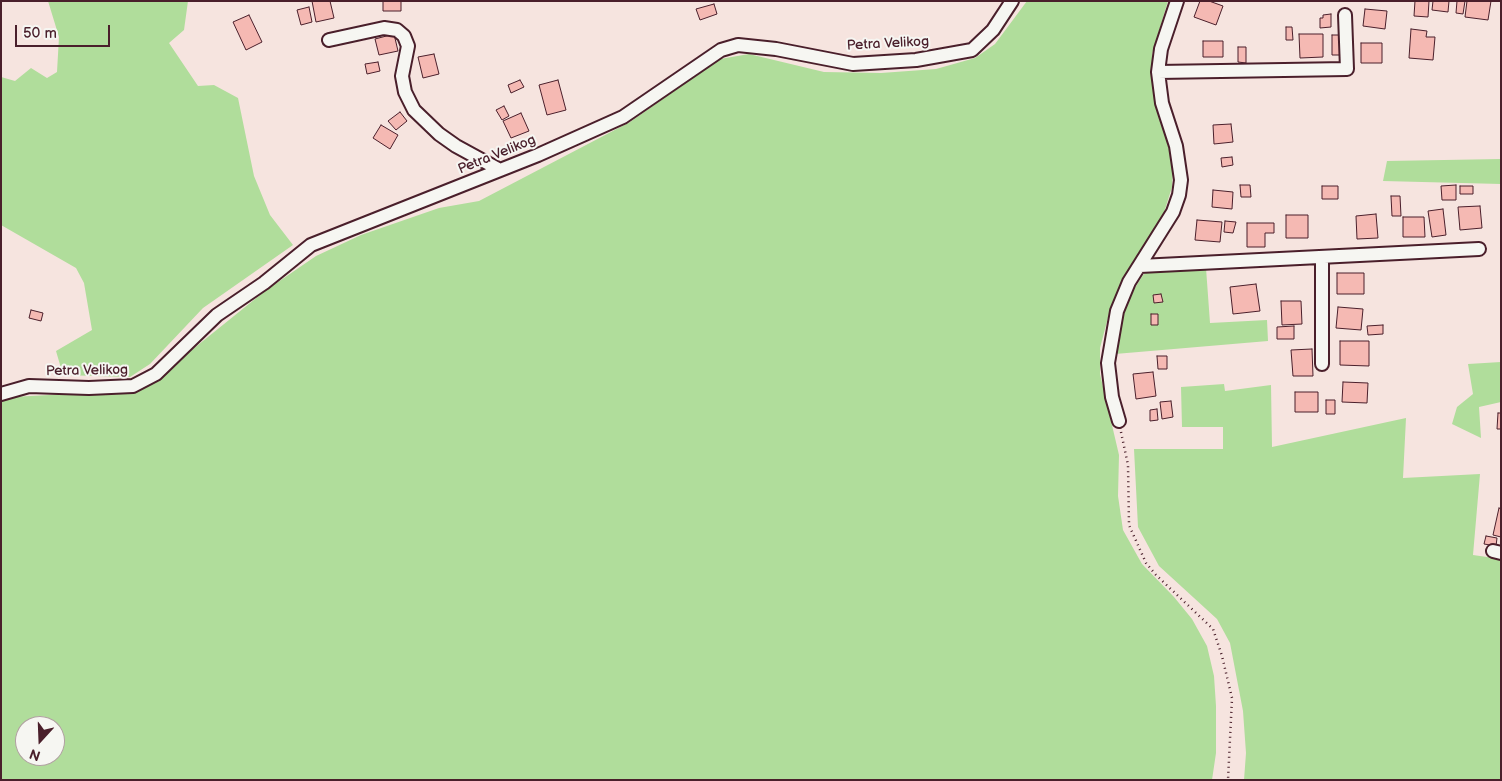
<!DOCTYPE html>
<html>
<head>
<meta charset="utf-8">
<style>
	body { margin:0 }
	#map { position:relative; width:1502px; height:781px; overflow:hidden; background:#f6e4df; font-family:"Balsamiq Sans",sans-serif }
	canvas { display:block }
	.frame { position:absolute; inset:0; border:2px solid #4a1f2b; pointer-events:none }
	.north { position:absolute; left:15px; top:716px; width:50px; height:50px; box-sizing:border-box; background:#f6f6f2; border:1px solid #b1a0a2; border-radius:50%; rotate:200deg; font-size:14px; font-weight:700; line-height:20px; text-align:center; color:#4a1f2b }
	.north::after { content:''; display:block; margin:auto; width:18px; height:22px; background:#4a1f2b; clip-path:polygon(50% 0,100% 100%,50% 72%,0 100%) }
	.scale { position:absolute; left:15px; top:25px; width:95px; height:22px; box-sizing:border-box; border:2px solid #4a1f2b; border-top:0; padding-left:6px; font-size:15px; line-height:18px; white-space:nowrap; color:#4a1f2b; -webkit-text-stroke:4px #f6f6f2; paint-order:stroke }
</style>
</head>
<body>
<div id="map">
<canvas width="1502" height="781"></canvas>
<div class="frame"></div>
<div class="north">N</div>
<div class="scale">50 m</div>
</div>
<script>
const ctx = document.querySelector('canvas').getContext('2d');
ctx.lineJoin = 'round';
function fillPath(path, color) { ctx.fillStyle = color; ctx.fill(path, 'evenodd'); }
const poly = rows => new Path2D(rows.map(r => 'M' + r).join(''));
function stroke(path, color, width, dash) { ctx.strokeStyle = color; ctx.lineWidth = width; ctx.lineCap = dash ? 'butt' : 'round'; ctx.setLineDash(dash || []); ctx.stroke(path); }
function write(font, color, halo, rows, align = 'center') {
  ctx.font = font + ' "Balsamiq Sans",sans-serif'; ctx.lineWidth = 4; ctx.setLineDash([]); ctx.textBaseline = 'middle'; ctx.strokeStyle = halo; ctx.fillStyle = color; for (const [text, x, y, turn = 0] of rows) {
    ctx.save(); ctx.translate(x, y); ctx.rotate((+turn || 0) * Math.PI / 180); ctx.textAlign = isNaN(turn) ? turn : align; if (halo) ctx.strokeText(text, 0, 0); ctx.fillText(text, 0, 0); ctx.restore();
  }
}
const green = poly([
	[48,1,188,1,184,30,169,43,198,86,214,85,238,98,254,176,270,215,293,245,203,308,150,364,130,377,63,375,56,351,92,330,84,283,76,268,1,225,1,77,15,81,31,68,47,78,57,72,59,37],
	[1027,1,1168,1,1152,54,1155,97,1173,165,1172,187,1162,219,1127,272,1110,310,1100,348,1100,374,1119,455,1118,496,1123,530,1142,564,1174,597,1192,619,1207,646,1214,676,1216,706,1216,753,1212,780,1,780,1,401,12,397,105,392,157,378,265,291,316,256,361,235,439,208,479,201,630,122,720,59,749,54,824,72,881,73,936,69,975,58,995,44],
	[25,726,55,726,55,756,25,756],
	[1501,159,1501,184,1383,181,1387,161],
	[1206,268,1210,323,1267,320,1268,341,1115,354,1120,312,1143,275,1149,271],
	[1501,362,1501,402,1479,407,1481,438,1452,424,1457,407,1473,394,1468,364],
	[1224,384,1225,391,1271,385,1272,447,1406,418,1403,478,1480,474,1473,555,1501,559,1501,780,1244,780,1246,753,1243,711,1230,643,1217,619,1159,566,1138,527,1134,449,1223,449,1223,427,1182,427,1181,387]
]);
const building = poly([
	[312,1,330,1,334,18,316,22,312,1],
	[383,1,401,1,401,11,383,11,383,1],
	[1200,1,1209,1,1223,6,1216,25,1194,17,1200,1],
	[1415,1,1429,1,1428,17,1414,16,1415,1],
	[1433,1,1449,1,1448,12,1432,10,1433,1],
	[1457,1,1465,1,1463,14,1456,13,1457,1],
	[1467,1,1491,1,1488,20,1465,17,1467,1],
	[714,4,717,14,700,20,696,9,714,4],
	[309,7,312,22,301,25,297,10,309,7],
	[1365,9,1387,11,1385,29,1363,26,1365,9],
	[1331,14,1331,27,1320,28,1320,18,1323,18,1323,15,1331,14],
	[249,15,262,42,246,50,233,22,249,15],
	[1286,27,1292,27,1293,40,1286,40,1286,27],
	[1411,29,1427,31,1426,37,1435,37,1433,60,1409,58,1411,29],
	[394,34,398,51,379,55,375,39,394,34],
	[1299,34,1323,34,1323,57,1300,58,1299,34],
	[1332,35,1342,35,1341,55,1332,55,1332,35],
	[1203,41,1223,41,1223,57,1203,57,1203,41],
	[1361,43,1382,43,1382,63,1361,63,1361,43],
	[1238,47,1246,47,1246,63,1238,62,1238,47],
	[434,54,439,74,423,78,418,57,434,54],
	[378,62,380,71,367,74,365,64,378,62],
	[520,80,524,87,511,93,508,85,520,80],
	[558,80,566,110,547,115,539,85,558,80],
	[504,106,509,116,502,120,496,110,504,106],
	[400,112,407,121,396,130,388,121,400,112],
	[521,113,529,131,511,138,503,121,521,113],
	[1231,124,1233,142,1214,144,1213,125,1231,124],
	[381,125,398,135,390,149,373,138,381,125],
	[1232,157,1233,165,1222,167,1221,158,1232,157],
	[1240,185,1250,185,1251,197,1241,197,1240,185],
	[1456,185,1456,200,1442,200,1441,186,1456,185],
	[1322,186,1338,186,1338,199,1322,199,1322,186],
	[1460,186,1473,186,1473,194,1460,194,1460,186],
	[1213,190,1233,192,1232,209,1212,207,1213,190],
	[1391,196,1400,196,1401,216,1392,216,1391,196],
	[1480,206,1482,228,1460,230,1458,207,1480,206],
	[1443,209,1446,235,1432,237,1428,211,1443,209],
	[1376,214,1378,238,1357,239,1356,216,1376,214],
	[1286,215,1308,215,1308,238,1286,238,1286,215],
	[1403,217,1424,217,1425,237,1403,237,1403,217],
	[1197,220,1222,222,1220,242,1195,240,1197,220],
	[1225,221,1236,222,1233,233,1224,232,1225,221],
	[1247,223,1274,223,1274,233,1265,233,1265,247,1247,247,1247,223],
	[1337,273,1364,273,1364,294,1337,294,1337,273],
	[1256,284,1260,311,1233,314,1230,287,1256,284],
	[1161,294,1163,302,1154,303,1153,295,1161,294],
	[1281,301,1301,301,1302,324,1282,325,1281,301],
	[1338,307,1363,309,1361,330,1336,328,1338,307],
	[31,310,43,313,41,321,29,318,31,310],
	[1151,314,1158,314,1158,325,1151,325,1151,314],
	[1383,325,1383,334,1368,335,1367,326,1383,325],
	[1294,326,1294,339,1277,339,1277,327,1294,326],
	[1340,341,1369,341,1369,366,1340,365,1340,341],
	[1312,349,1313,376,1293,376,1291,350,1312,349],
	[1157,356,1167,356,1167,369,1158,369,1157,356],
	[1153,372,1156,396,1136,399,1133,374,1153,372],
	[1343,382,1368,383,1367,403,1342,402,1343,382],
	[1295,392,1318,392,1318,412,1295,412,1295,392],
	[1326,400,1335,400,1335,414,1326,414,1326,400],
	[1171,401,1173,417,1162,419,1160,402,1171,401],
	[1157,409,1158,420,1150,421,1150,410,1157,409],
	[1498,413,1501,413,1501,429,1497,429,1498,413],
	[1499,508,1501,509,1501,537,1493,535,1499,508],
	[1486,536,1497,538,1496,546,1484,544,1486,536]
]);
const path = poly([
	[1121,432,1128,465,1129,525,1146,563,1156,575,1213,629,1222,656,1232,698,1228,780]
]);
const street = poly([
	[329,40,384,28,397,30,404,36,408,46,402,76,405,92,414,110,439,134,456,146,500,170],
	[1158,72,1347,69,1345,15],
	[1322,257,1322,364],
	[1140,266,1479,249],
	[1,394,29,386,89,388,133,386,156,374,217,315,264,283,311,245,538,155,623,117,721,50,738,45,776,49,853,64,916,60,972,50,993,30,1012,1],
	[1119,421,1112,397,1108,363,1117,311,1129,282,1173,212,1179,195,1181,180,1176,146,1162,103,1158,72,1161,49,1177,1],
	[1493,551,1501,553]
]);
const streetNames = [
	["Petra Velikog",888,44,-3],
	["Petra Velikog",497,155,-22],
	["Petra Velikog",87,371,-1]
];
fillPath(green, '#b0dd9b');
fillPath(building, '#f5b9b3');
stroke(building, '#4a1f2b', 1);
stroke(street, '#4a1f2b', 16);
stroke(path, '#4a1f2b', 2.5, [1, 4]);
stroke(street, '#f6f6f2', 12);
write('14px', '#4a1f2b', '#f6f6f2', streetNames);
</script>
</body>
</html>
